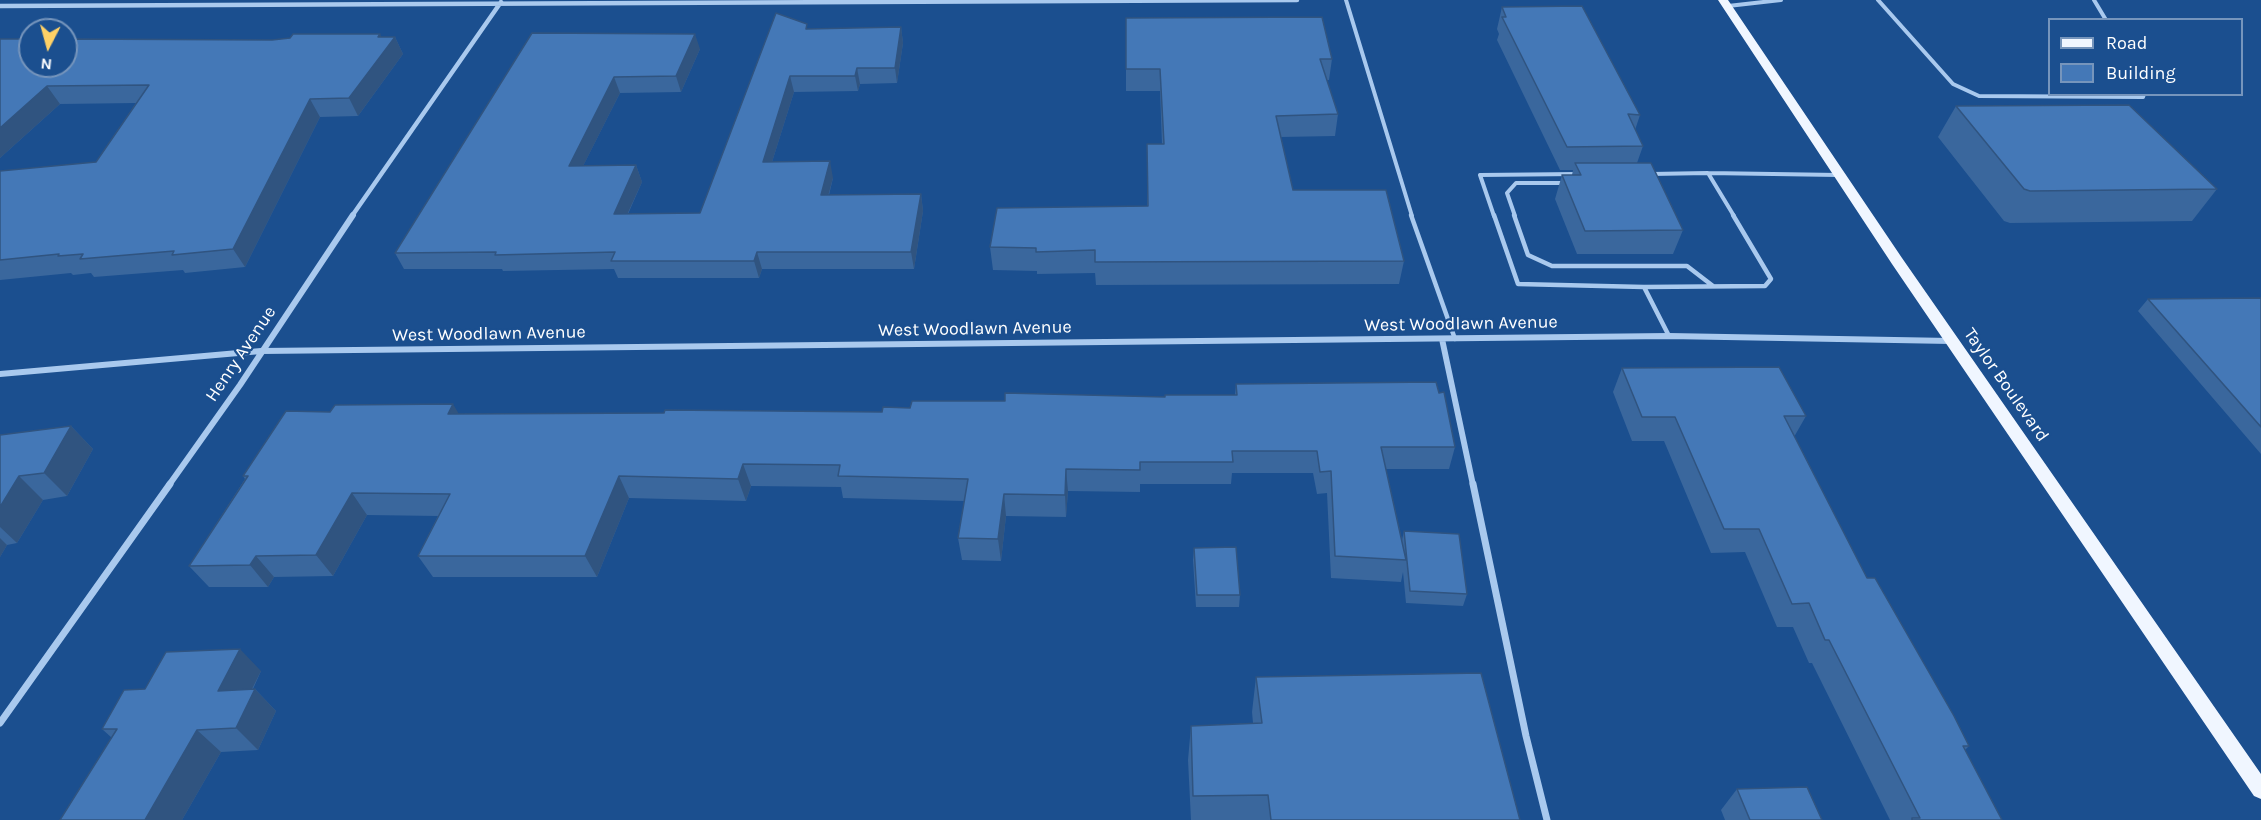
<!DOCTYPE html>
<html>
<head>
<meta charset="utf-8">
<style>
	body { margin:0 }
	#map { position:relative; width:2261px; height:820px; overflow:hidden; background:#1b4f8f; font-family:Karla,sans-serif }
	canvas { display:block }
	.legend { position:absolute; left:2048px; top:18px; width:195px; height:78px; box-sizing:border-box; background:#1b4f8f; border:2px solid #7695bc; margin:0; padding:8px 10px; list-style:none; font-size:18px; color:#fff }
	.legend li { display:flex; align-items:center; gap:12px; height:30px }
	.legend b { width:30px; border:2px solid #7695bc }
	.north { position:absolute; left:18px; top:18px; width:60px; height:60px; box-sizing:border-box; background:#1b4f8f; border:2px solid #7695bc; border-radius:50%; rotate:186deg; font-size:16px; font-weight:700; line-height:24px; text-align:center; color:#fff }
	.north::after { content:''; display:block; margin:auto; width:21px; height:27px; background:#ffd166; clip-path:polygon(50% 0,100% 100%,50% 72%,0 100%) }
</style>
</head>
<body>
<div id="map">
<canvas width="2261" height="820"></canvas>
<ul class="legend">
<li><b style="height:8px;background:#f0f6ff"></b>Road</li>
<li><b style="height:16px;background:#4478b7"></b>Building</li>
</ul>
<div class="north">N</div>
</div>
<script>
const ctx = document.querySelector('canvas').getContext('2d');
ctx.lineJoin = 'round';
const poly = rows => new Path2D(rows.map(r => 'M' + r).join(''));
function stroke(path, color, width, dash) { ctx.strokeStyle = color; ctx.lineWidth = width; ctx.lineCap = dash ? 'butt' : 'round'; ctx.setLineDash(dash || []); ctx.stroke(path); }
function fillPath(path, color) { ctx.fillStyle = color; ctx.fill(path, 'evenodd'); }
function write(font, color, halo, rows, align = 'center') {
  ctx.font = font + ' Karla,sans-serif'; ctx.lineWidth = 4.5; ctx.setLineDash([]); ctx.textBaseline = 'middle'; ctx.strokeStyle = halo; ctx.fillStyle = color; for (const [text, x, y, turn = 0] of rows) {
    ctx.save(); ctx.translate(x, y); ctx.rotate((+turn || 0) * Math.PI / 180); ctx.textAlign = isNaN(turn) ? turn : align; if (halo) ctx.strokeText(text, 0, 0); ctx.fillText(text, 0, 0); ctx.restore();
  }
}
const serviceFar1 = poly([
	[1346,0,1412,216],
	[1878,0,1953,84,1979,96,2143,97,2144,94],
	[2094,0,2106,20],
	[1728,6,1781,0],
	[1651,174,1708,173],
	[1494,216,1480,175,1577,174],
	[1515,216,1507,193,1516,183,1565,183],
	[1734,216,1708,173,1838,175]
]);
const service = poly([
	[1411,215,1455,339],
	[1494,215,1518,284,1644,287],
	[1514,215,1528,255,1552,266,1687,266,1713,286],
	[1669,336,1644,287,1765,286,1771,279,1733,215]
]);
const minorFar2 = poly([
	[0,6,1297,0],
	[352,216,501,2]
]);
const minorFar1 = poly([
	[1442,339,1473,485],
	[0,374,261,351,1669,336,1951,341],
	[169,485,240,385,353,215]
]);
const minor = poly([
	[1473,484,1526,736,1547,820],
	[0,723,170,484]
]);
const primary = poly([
	[1718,0,1728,0,1902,258,2261,774,2261,799,2254,796,1892,264,1718,0]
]);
const wall = poly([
	[1502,7,1640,115,1635,130,1643,146,1637,163,1683,230,1673,254,1577,254,1555,199,1562,175,1572,175,1573,170,1560,170,1497,40,1499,34,1497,29],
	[1126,18,1332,59,1329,80,1327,80,1338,114,1335,136,1281,137,1293,190,1404,261,1399,284,1096,285,1095,273,1037,274,1037,271,993,270,990,247,1147,206,1147,144,1162,144,1160,91,1126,91],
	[901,27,903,43,897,83,860,84,858,91,794,92,772,162,833,178,829,195,921,194,923,211,914,269,762,269,759,278,618,278,614,269,503,271,502,269,404,269,395,253,532,33,700,49,681,92,620,93,583,166,636,165,642,182,628,214,700,213,808,29],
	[395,37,403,54,358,116,320,117,245,267,185,273,183,270,94,277,91,273,73,275,71,273,0,280,0,171,96,162,136,103,60,104,0,158,0,39,272,40],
	[1956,106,2217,189,2192,221,2010,223,2004,221,1938,137],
	[2261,298,2261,454,2138,311,2148,299],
	[1622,368,1806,416,1794,437,1867,578,1969,746,1965,750,2002,820,1890,820,1812,663,1809,663,1793,627,1777,627,1745,552,1711,553,1664,441,1632,441,1613,392],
	[1236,384,1439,393,1455,447,1449,469,1386,469,1402,540,1404,531,1467,594,1463,606,1406,603,1403,572,1401,582,1331,578,1327,493,1317,494,1313,473,1232,473,1231,484,1140,484,1140,492,1068,491,1066,517,1006,516,1001,561,962,560,958,538,964,501,843,498,841,487,751,486,746,501,629,498,597,577,433,577,418,556,438,516,367,515,333,576,274,577,268,587,209,587,189,566,245,479,243,476,459,414,882,412,910,408,1005,401,1235,395],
	[71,426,93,449,67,496,43,500,17,543,7,545,0,557,0,435],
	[1194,548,1240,595,1239,607,1196,607,1193,560],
	[261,671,253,689,255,689,276,711,258,750,221,752,182,820,60,820,112,738,102,729,145,689],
	[1256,677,1520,820,1191,820,1188,760,1191,726,1253,723,1252,712],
	[1737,789,1822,820,1725,820,1721,810]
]);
const shadedWall = poly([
	[901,27,903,43,897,83,895,68],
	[380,34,387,48,395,37,403,54,358,116,349,98],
	[695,34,700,49,681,92,676,76],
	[857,68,860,84,858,91,855,76],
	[790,76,794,92,767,178,763,162],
	[614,77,620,93,575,182,569,166],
	[47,86,60,104,0,158,0,128],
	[310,99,320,117,245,267,233,249],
	[830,161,833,178,824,211,821,195],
	[636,165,642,182,620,230,614,214],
	[921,194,923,211,914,269,911,252],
	[757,252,762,269,759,278,754,261],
	[453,404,466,426,448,414],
	[71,426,93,449,67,496,44,473],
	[743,464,751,486,746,501,738,479],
	[1066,469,1068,491,1066,517,1065,495],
	[19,476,43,500,17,543,0,527,0,507],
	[619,476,629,498,597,577,585,556],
	[352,493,367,515,333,576,316,555],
	[1004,494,1006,516,1001,561,998,539],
	[0,538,7,545,0,557],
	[256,556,274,577,268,587,250,565],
	[240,649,261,671,240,713,218,691],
	[255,689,276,711,258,750,236,728],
	[197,730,221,752,182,820,145,820]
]);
const building = poly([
	[1582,6,1640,115,1628,114,1643,146,1567,147,1502,17,1506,17,1502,7,1582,6],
	[776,13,807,24,806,29,901,27,895,68,857,68,855,76,790,76,763,162,830,161,821,195,921,194,911,252,757,252,754,261,611,261,615,252,495,255,496,252,395,253,532,33,695,34,676,76,614,77,569,166,636,165,614,214,700,213,776,13],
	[1322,17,1332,59,1320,59,1338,114,1276,116,1293,190,1386,190,1404,261,1095,262,1095,250,1036,252,1036,248,990,247,997,208,1148,206,1147,144,1164,144,1160,69,1126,69,1126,18,1322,17],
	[293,34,380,34,378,37,395,37,349,98,310,99,233,249,172,255,174,251,80,259,83,254,58,256,59,254,0,260,0,171,96,162,149,85,47,86,0,128,0,39,30,39,30,66,66,66,66,39,272,40,290,38,293,34],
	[2129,105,2217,189,2030,191,2024,189,1956,106,2129,105],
	[1575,163,1651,163,1683,230,1585,231,1562,175,1581,175,1575,163],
	[2261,298,2261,427,2148,299,2261,298],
	[1779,367,1806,416,1784,416,1867,578,1875,578,1954,716,1969,746,1963,746,2002,820,1912,820,1912,818,1920,818,1829,640,1825,640,1809,603,1792,604,1759,529,1724,529,1675,417,1642,417,1622,368,1779,367],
	[1436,382,1439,393,1444,392,1455,447,1381,447,1406,560,1335,556,1331,471,1320,472,1317,451,1232,451,1233,462,1140,462,1140,470,1066,469,1065,495,1004,494,998,539,958,538,968,479,838,476,840,465,743,464,738,479,619,476,585,556,418,556,450,494,352,493,316,555,256,556,250,565,189,566,248,476,243,476,286,411,330,412,335,405,453,404,448,414,664,413,665,410,882,412,883,407,910,408,912,401,1005,401,1005,393,1165,397,1165,395,1237,395,1236,384,1436,382],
	[71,426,44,473,19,476,0,507,0,435,71,426],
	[1404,531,1459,534,1467,594,1410,591,1404,531],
	[1236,547,1240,595,1197,595,1194,548,1236,547],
	[240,649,218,691,255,689,236,728,197,730,145,820,60,820,117,729,102,729,124,690,145,689,166,652,240,649],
	[1481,673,1520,820,1271,820,1268,795,1193,796,1191,726,1262,723,1256,677,1481,673],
	[1807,787,1822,820,1750,820,1737,789,1807,787]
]);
const streetNames = [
	["West Woodlawn Avenue",1461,324,-1],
	["West Woodlawn Avenue",975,329,-1],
	["West Woodlawn Avenue",489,334,-1],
	["Henry Avenue",241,354,-56],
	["Taylor Boulevard",2006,385,55]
];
stroke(serviceFar1, '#a9c9ee', 4);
stroke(service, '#a9c9ee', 4.5);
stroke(minorFar2, '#a9c9ee', 4.5);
stroke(minorFar1, '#a9c9ee', 6);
stroke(minor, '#a9c9ee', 7);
fillPath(primary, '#f0f6ff');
fillPath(wall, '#3a679d');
fillPath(shadedWall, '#305480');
fillPath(building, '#4478b7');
stroke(building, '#305480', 1.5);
write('18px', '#fff', '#1b4f8f', streetNames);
</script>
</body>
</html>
